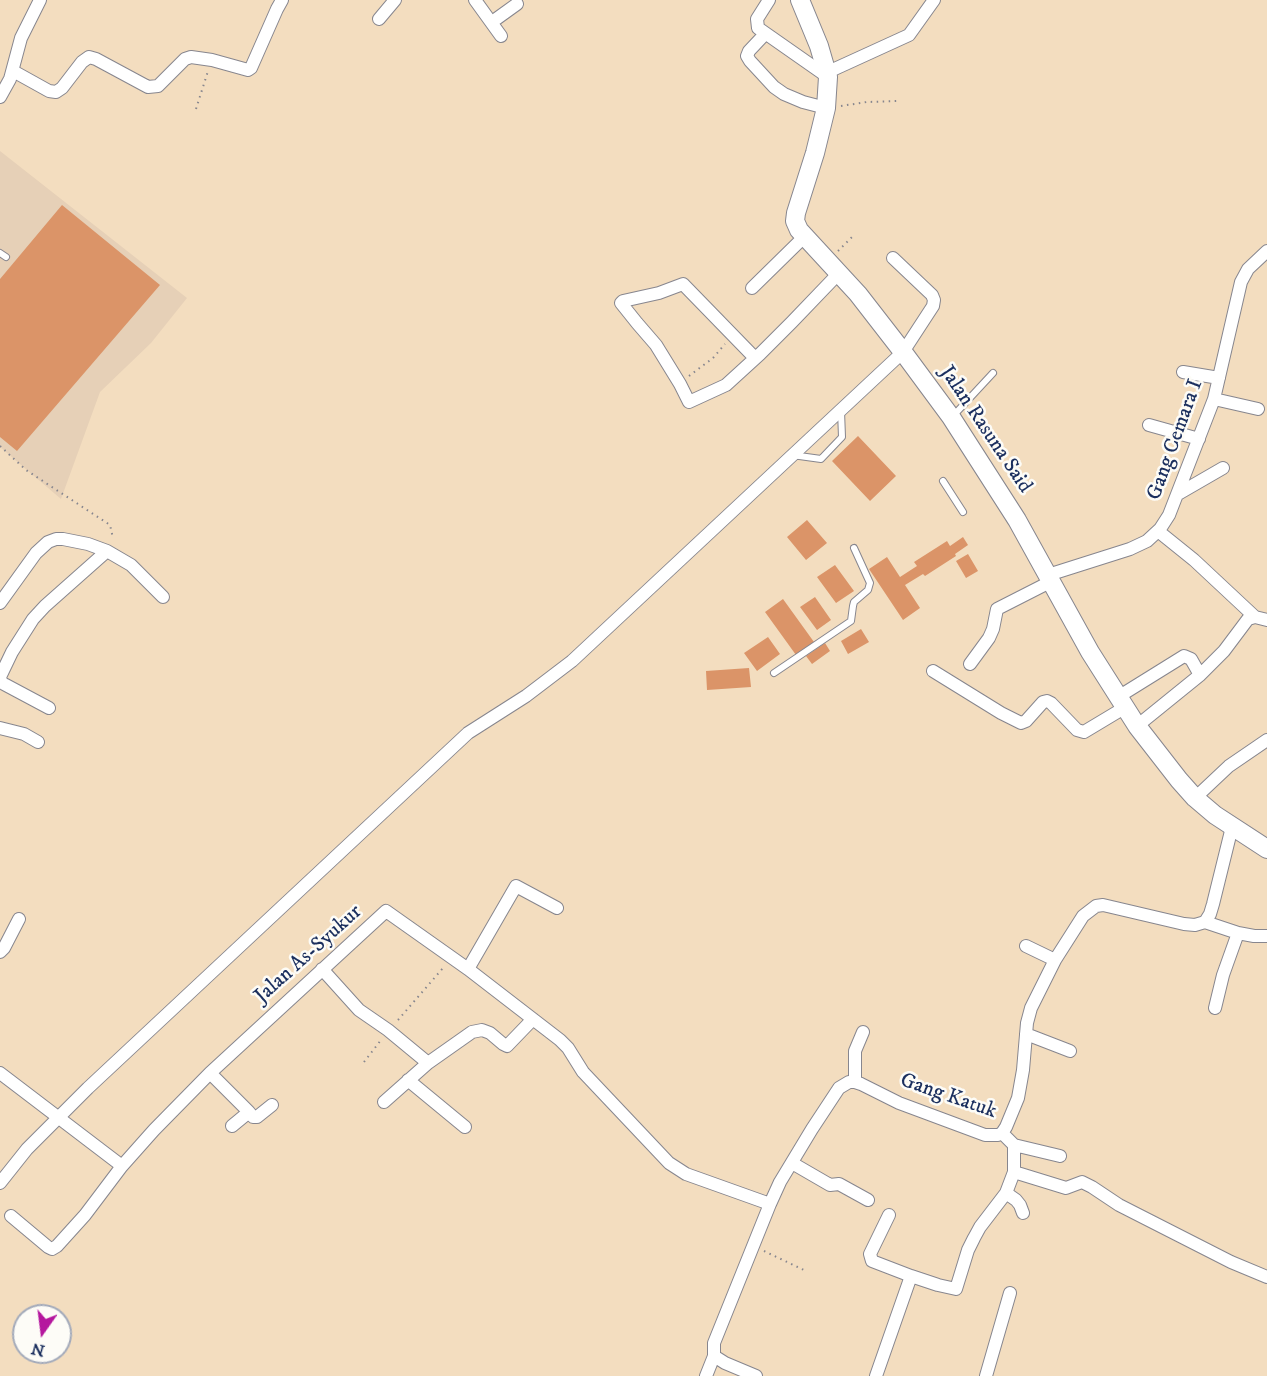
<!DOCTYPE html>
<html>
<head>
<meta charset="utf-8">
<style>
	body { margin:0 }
	#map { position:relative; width:1267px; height:1376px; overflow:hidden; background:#f3ddbf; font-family:"IM FELL DW Pica",serif }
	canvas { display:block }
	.north { position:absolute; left:12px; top:1304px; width:60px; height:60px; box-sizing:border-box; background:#fdfcf7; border:2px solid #a3aaba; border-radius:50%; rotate:194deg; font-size:16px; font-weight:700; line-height:24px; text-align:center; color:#1b2f5e }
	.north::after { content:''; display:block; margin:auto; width:21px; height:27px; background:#b5179e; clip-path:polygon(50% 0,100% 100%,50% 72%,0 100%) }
</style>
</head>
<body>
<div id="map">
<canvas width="1267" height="1376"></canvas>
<div class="north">N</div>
</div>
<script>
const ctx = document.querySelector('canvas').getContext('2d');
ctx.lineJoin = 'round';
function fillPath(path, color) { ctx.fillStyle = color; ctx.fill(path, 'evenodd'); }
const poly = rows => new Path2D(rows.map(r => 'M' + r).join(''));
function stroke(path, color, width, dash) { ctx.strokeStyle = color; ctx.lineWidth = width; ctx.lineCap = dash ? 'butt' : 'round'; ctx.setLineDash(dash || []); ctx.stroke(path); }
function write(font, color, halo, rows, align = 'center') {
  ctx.font = font + ' "IM FELL DW Pica",serif'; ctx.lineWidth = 5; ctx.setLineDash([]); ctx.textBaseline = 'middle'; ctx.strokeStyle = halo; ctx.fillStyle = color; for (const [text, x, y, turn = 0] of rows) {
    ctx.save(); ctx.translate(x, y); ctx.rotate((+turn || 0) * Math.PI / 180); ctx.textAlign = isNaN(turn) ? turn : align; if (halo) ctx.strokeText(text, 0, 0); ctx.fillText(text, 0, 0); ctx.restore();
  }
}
const built = poly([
	[0,151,187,298,151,343,100,392,61,499,0,447]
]);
const building = poly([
	[62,205,160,285,17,451,0,437,0,279],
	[858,436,896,476,870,501,832,461],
	[807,520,827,543,806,560,787,537],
	[963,537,968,545,955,554,956,556,925,576,923,574,905,585,920,608,903,620,869,569,887,557,900,577,917,566,914,562,947,541,950,546],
	[968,554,978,571,966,578,956,561],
	[835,565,854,591,836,603,817,577],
	[815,597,831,620,817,630,800,607],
	[783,599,814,642,796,655,765,612],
	[861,629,869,642,848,654,841,641],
	[768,637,780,654,757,671,744,653],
	[825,643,830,651,812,664,806,656],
	[749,668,751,687,707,690,706,671]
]);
const path = poly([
	[841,106,867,102,898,101],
	[196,109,208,71],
	[838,251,852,237],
	[689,376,713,358,725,344],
	[0,446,26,470,110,525,113,538],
	[398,1020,443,968],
	[364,1062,381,1040],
	[764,1251,806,1271]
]);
const service = poly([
	[0,253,6,257],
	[954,415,993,373],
	[792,455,821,459,842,437,841,411],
	[943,481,963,512],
	[774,673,851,621,853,606,854,602,868,590,870,583,854,548]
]);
const minor = poly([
	[475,0,501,36],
	[769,0,757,19,758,28,828,77],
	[379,19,395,0],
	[492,22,517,4],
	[765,34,749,51,747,56,750,61,774,87,784,94,803,102,826,108],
	[13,71,49,91,56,92,62,88,82,62,89,57,96,59,148,87,158,86,185,59,191,57,212,60,248,70,251,68,277,9,282,0],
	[828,72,909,35,934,0],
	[0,97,10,79,21,38,40,0],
	[752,288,804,237],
	[755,358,683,284,659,293,623,301,621,303,637,323,656,345,680,384,689,402,726,385,760,354,792,322,839,273],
	[1183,372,1219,378],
	[1214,399,1258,409],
	[1149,425,1199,439],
	[1178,494,1223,468],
	[1158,531,1194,560,1255,617,1267,620],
	[1048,575,1130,549,1147,541,1160,529,1169,515,1214,399,1241,282,1248,269,1267,251],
	[0,603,36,553,48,542,56,539,63,539,88,544,107,551,131,565,163,597],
	[970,664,989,638,993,629,997,609,1052,581],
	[933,671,1001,713,1021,723,1026,721,1043,702,1047,701,1051,703,1077,730,1084,732,1124,708],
	[1118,697,1184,656,1191,659,1200,675,1224,651,1248,619,1255,617],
	[49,708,4,684,1,682,0,677,12,652,33,619,45,606,107,551],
	[1137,726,1200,675],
	[0,728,24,734,38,742],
	[1195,798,1229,766,1267,740],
	[1205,922,1238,933,1254,936,1267,936],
	[1026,946,1055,960],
	[0,952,4,948,19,919],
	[322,969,359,1010,388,1030,428,1063],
	[468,969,516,886,557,908],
	[1215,1008,1223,975,1238,933],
	[1026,1034,1070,1051],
	[0,1073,122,1166],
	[210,1073,249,1112,232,1126],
	[408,1080,465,1127],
	[855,1082,855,1051,863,1032],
	[384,1102,428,1063,472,1032,482,1030,490,1033,503,1044,507,1046,533,1019],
	[249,1112,253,1117,257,1117,272,1105],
	[1014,1145,1060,1156],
	[792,1163,830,1185,839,1184,868,1200],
	[1014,1172,1066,1188,1082,1182,1092,1187,1119,1205,1231,1262,1267,1277],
	[0,1183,27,1149,88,1088,468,733,526,696,572,661,903,352,933,306,934,300,932,295,893,258],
	[1006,1193,1016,1200,1020,1205,1023,1213],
	[889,1215,870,1254,872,1261,911,1276],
	[11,1216,48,1247,52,1249,57,1246,85,1215,122,1166,154,1130,210,1073,386,911,468,969,560,1040,568,1048,583,1072,669,1163,686,1174,770,1204],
	[714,1356,725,1363,756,1376],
	[706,1376,714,1356,714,1343,770,1204,780,1182,812,1129,839,1088,849,1082,855,1082,861,1084,899,1103,985,1135,998,1135,1002,1133,1006,1127,1018,1098,1023,1070,1027,1023,1031,1008,1055,960,1083,916,1096,906,1103,905,1184,924,1195,925,1205,922,1210,914,1213,904,1232,827],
	[876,1376,911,1276,938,1285,956,1289,968,1250,974,1238,980,1227,1006,1193,1014,1172,1014,1145,1002,1133],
	[986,1376,1010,1293]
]);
const secondary = poly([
	[800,0,819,46,828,77,826,108,815,153,796,213,795,221,799,230,858,294,903,352,951,417,1017,520,1090,652,1137,726,1179,780,1195,798,1215,815,1267,849]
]);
const streetNames = [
	["Jalan Rasuna Said",985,430,56],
	["Gang Cemara I",1176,440,-70],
	["Jalan As-Syukur",309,955,-42],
	["Gang Katuk",948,1097,19]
];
fillPath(built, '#e6d0b7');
fillPath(building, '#db9468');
stroke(service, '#87868e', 8);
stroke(minor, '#87868e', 14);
stroke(secondary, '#87868e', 20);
stroke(path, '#87868e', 2, [1.5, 4.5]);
stroke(service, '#fff', 6);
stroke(minor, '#fff', 12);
stroke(secondary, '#fff', 18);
write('21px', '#1b2f5e', '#fdfcf7', streetNames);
</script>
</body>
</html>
